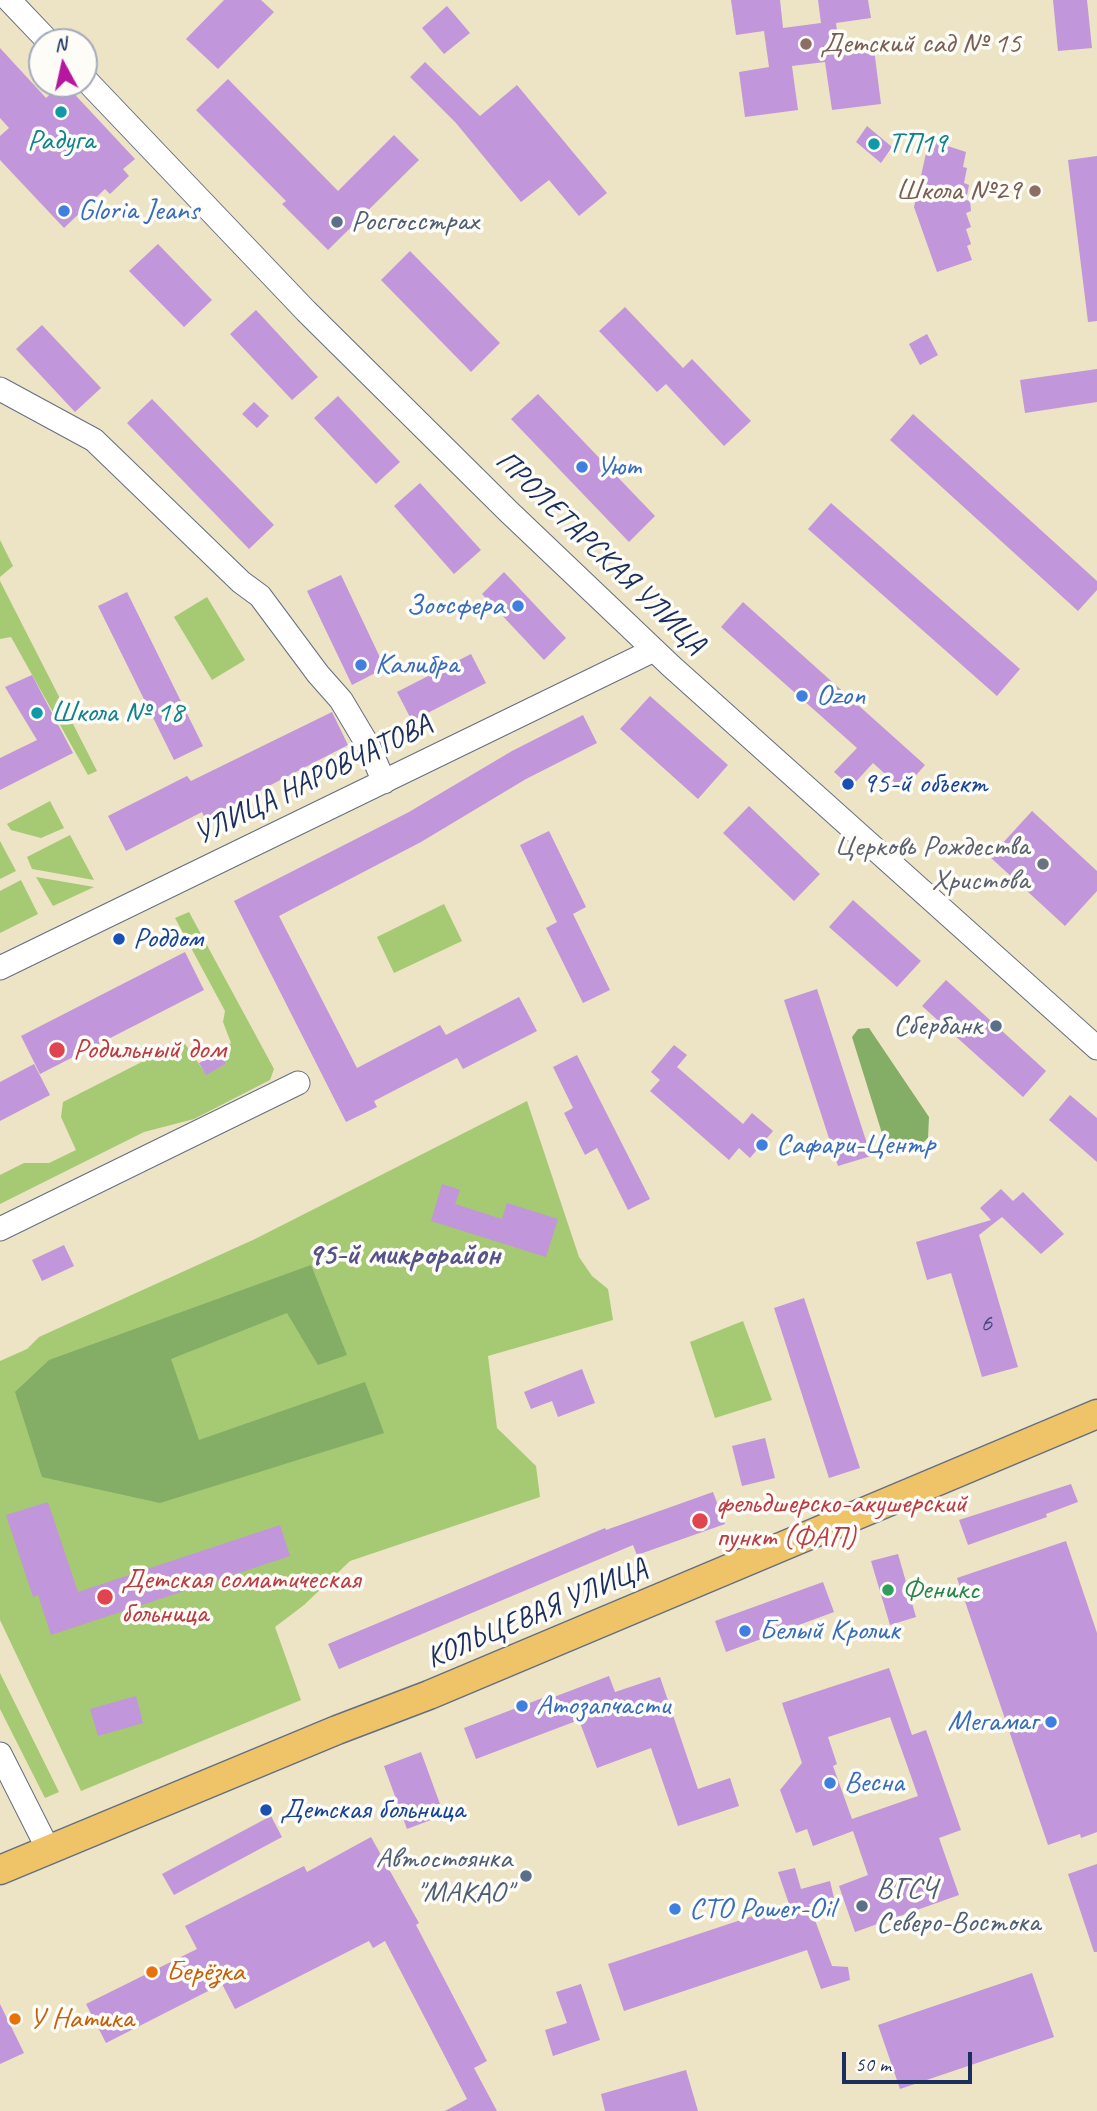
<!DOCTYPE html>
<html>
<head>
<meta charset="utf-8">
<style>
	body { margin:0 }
	#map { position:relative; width:1097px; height:2111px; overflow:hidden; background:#ece4c4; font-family:Caveat,sans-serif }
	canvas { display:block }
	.north { position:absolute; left:28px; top:28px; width:70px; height:70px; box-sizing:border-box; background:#fdfcf7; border:2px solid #a3aaba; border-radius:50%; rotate:352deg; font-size:19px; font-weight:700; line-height:28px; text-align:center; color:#1b2f5e }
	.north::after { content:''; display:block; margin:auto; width:24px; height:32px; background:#b5179e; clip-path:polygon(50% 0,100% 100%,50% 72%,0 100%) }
	.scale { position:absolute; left:842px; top:2052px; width:130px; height:32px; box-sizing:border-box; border:4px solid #1b2f5e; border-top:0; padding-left:9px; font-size:21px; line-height:24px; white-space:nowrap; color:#1b2f5e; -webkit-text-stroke:5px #fdfcf7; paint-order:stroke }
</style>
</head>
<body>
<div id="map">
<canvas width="1097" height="2111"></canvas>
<div class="north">N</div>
<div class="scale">50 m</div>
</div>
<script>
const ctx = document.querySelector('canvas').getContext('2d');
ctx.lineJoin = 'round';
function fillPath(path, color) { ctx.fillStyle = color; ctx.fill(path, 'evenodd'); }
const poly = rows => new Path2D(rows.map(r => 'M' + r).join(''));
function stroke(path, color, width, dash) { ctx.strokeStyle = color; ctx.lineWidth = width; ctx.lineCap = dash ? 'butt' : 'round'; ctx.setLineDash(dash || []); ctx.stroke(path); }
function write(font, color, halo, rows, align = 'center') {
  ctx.font = font + ' Caveat,sans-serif'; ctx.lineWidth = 7; ctx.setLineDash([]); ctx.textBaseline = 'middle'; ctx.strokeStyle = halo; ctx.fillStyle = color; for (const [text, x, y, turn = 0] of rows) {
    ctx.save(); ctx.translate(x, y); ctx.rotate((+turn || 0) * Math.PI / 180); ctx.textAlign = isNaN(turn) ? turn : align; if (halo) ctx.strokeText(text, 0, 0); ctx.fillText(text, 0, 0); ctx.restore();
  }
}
const green = poly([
	[0,540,13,566,0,577],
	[0,581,97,771,88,775,11,637,0,639],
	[207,597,245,660,212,680,174,617],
	[50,801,64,828,41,838,11,830,7,824],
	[70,835,94,880,32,869,27,857],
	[0,841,16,871,0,879],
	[36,877,94,887,53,906],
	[21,880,38,914,0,933,0,891],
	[444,904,462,941,394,973,377,937],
	[189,912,274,1069,270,1080,194,1119,144,1132,0,1204,0,1175,24,1163,49,1163,76,1150,61,1117,63,1102,183,1041,206,1074,226,1064,220,1052,231,1043,223,1022,225,1011,175,918],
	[527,1101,579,1257,592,1276,608,1289,613,1320,488,1356,497,1428,536,1466,540,1497,350,1561,304,1605,275,1627,301,1700,81,1791,0,1620,0,1361,27,1349,39,1337,255,1239],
	[743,1321,772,1400,715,1418,690,1342],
	[0,1673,59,1792,45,1798,0,1709]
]);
const forest = poly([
	[869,1028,929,1117,928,1138,917,1148,896,1149,885,1143,852,1037,858,1029],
	[311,1265,347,1355,318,1365,287,1313,171,1359,199,1440,365,1382,384,1433,160,1503,42,1477,15,1392,49,1360]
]);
const building = poly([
	[224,0,261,0,274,12,218,69,186,39],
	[731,0,780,0,783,28,821,23,818,0,868,0,871,18,836,23,840,54,874,49,881,104,832,110,825,62,792,66,798,110,745,117,739,72,769,67,764,31,736,35],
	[1053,0,1087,0,1092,48,1058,51],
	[447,6,470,33,444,54,422,28],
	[0,48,46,98,61,84,65,84,135,159,123,169,129,176,110,194,105,189,64,228,0,160,0,136,9,128,0,118],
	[425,62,480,116,517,85,607,193,579,216,549,180,521,202,456,123,410,77],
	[228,79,338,191,394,135,419,160,328,250,282,204,286,201,196,110],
	[867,126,892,147,881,163,856,142],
	[929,140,966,152,963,167,967,168,964,183,969,185,966,200,970,201,971,211,966,213,971,227,966,229,971,244,967,246,972,260,937,272,914,207],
	[1097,156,1097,321,1088,322,1068,160],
	[158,244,212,300,184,327,129,271],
	[410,251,500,343,471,372,381,280],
	[625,307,683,368,692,359,751,421,724,446,666,384,657,392,599,331],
	[256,310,318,377,292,400,230,334],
	[42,325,101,388,75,412,16,349],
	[927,334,938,355,920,365,909,344],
	[1097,369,1097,402,1025,413,1020,380],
	[538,394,655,516,629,542,511,419],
	[338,396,400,462,376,484,314,418],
	[152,399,274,525,249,549,127,423],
	[254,402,269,416,257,428,242,414],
	[913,414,1097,581,1097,590,1078,611,890,440],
	[420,483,481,550,454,574,394,506],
	[831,503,1020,669,997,696,808,529],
	[504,572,566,638,544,660,482,594],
	[341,575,385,668,352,685,307,591],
	[127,592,203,746,174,760,98,606],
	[743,602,925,765,903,790,873,763,851,787,834,772,857,748,721,627],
	[471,654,486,683,412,721,397,692],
	[32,675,73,753,0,790,0,758,37,740,5,687],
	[650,696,728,765,698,799,620,729],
	[332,712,348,745,205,819,202,812,126,851,108,816,187,776,191,781],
	[583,715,597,743,526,779,421,842,279,916,357,1068,440,1025,446,1035,519,997,537,1031,463,1069,457,1058,374,1101,377,1107,346,1122,234,901,409,812,512,751],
	[749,806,820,874,794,901,723,833],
	[1032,811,1097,871,1097,891,1065,926,990,857],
	[549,831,586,907,573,914,610,990,583,1003,546,928,557,922,520,845],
	[853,900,921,961,897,987,829,927],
	[185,952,204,990,40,1074,21,1036],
	[946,980,1046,1071,1023,1097,922,1006],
	[817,989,871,1156,838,1166,784,1000],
	[674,1045,687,1055,677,1067,743,1124,752,1113,773,1131,750,1158,739,1148,729,1160,650,1091,660,1080,651,1072],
	[220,1052,226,1064,206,1075,199,1063],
	[577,1055,650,1199,628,1210,597,1148,585,1155,564,1113,573,1108,553,1067],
	[34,1064,50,1095,0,1121,0,1082],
	[1070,1095,1097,1118,1097,1162,1049,1120],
	[442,1184,460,1190,455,1204,502,1219,507,1203,558,1219,546,1257,431,1221],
	[1001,1189,1013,1201,1023,1192,1064,1234,1041,1254,1002,1217,979,1235,1018,1367,982,1377,951,1273,927,1280,916,1242,991,1220,980,1208],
	[64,1245,74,1266,42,1281,32,1260],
	[804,1298,860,1468,829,1478,774,1308],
	[582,1369,595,1403,558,1417,552,1401,531,1409,524,1392],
	[765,1438,775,1478,742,1486,732,1446],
	[1071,1484,1078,1502,1046,1514,1047,1517,968,1545,959,1520],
	[713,1492,725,1524,637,1555,633,1545,339,1669,328,1644,605,1528,606,1530],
	[48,1502,78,1592,280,1525,290,1556,51,1635,38,1595,33,1597,6,1515],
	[1066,1541,1097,1633,1097,1832,1081,1838,1080,1834,1048,1845,957,1578],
	[898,1554,916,1617,890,1625,871,1561],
	[823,1582,834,1612,726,1652,715,1621],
	[889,1668,912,1735,926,1730,961,1830,939,1838,959,1895,855,1932,839,1886,868,1875,853,1831,813,1846,807,1829,796,1833,780,1790,802,1763,782,1703],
	[890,1717,918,1796,852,1819,833,1766,837,1764,828,1737],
	[609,1676,615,1692,660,1677,698,1789,730,1778,739,1806,678,1826,651,1748,597,1768,579,1720,476,1759,464,1728,553,1694,554,1697],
	[136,1696,143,1723,98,1736,90,1709],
	[421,1752,444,1815,407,1829,384,1766],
	[271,1816,282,1837,174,1895,162,1874],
	[371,1837,419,1923,416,1925,487,2061,474,2068,497,2111,445,2111,467,2099,385,1941,373,1948,369,1941,235,2009,222,1984,106,2043,86,2004,197,1949,185,1926,304,1866,307,1872],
	[1097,1864,1097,1952,1094,1952,1068,1874],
	[795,1868,801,1889,830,1881,834,1898,809,1904,832,1966,848,1967,850,1980,821,1989,807,1950,624,2011,608,1964,789,1904,778,1872],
	[1032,1973,1054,2037,900,2089,878,2025],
	[581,1984,600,2040,553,2056,545,2030,567,2023,556,1992],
	[0,2004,24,2053,0,2064],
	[686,2070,698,2111,605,2111,601,2094]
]);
const minor = poly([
	[9,0,49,42],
	[84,78,306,311,508,511,671,666,1097,1048],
	[0,389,94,440,241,582,260,596,318,674,341,700,369,747,384,782],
	[0,968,654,650],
	[0,1229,298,1083],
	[0,1754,48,1849]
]);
const major = poly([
	[0,1870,337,1730,429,1695,1097,1414]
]);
const markers = [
	[806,44,7,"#8d6e63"],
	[61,112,7,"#0f9aa8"],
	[874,144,7,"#0f9aa8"],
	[1035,191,7,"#8d6e63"],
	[64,211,7,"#3f7fe0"],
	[337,222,7,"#5c6f8a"],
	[582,467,7,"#3f7fe0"],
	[518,606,7,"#3f7fe0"],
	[361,665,7,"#3f7fe0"],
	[802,696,7,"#3f7fe0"],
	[37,713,7,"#0f9aa8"],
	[848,784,7,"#1a4fb4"],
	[1043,864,7,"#6b7280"],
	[119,939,7,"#1a4fb4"],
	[996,1026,7,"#5c6f8a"],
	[57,1050,9,"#e0444e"],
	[762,1145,7,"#3f7fe0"],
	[700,1521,9,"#e0444e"],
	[888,1590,7,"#2e9e5b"],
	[105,1597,9,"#e0444e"],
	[745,1631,7,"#3f7fe0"],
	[522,1706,7,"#3f7fe0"],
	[1051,1722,7,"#3f7fe0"],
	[830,1783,7,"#3f7fe0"],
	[266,1810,7,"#1a4fb4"],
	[526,1876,7,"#5c6f8a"],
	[862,1906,7,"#5c6f8a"],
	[675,1909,7,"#3f7fe0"],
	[152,1972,7,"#e8710a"],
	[15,2019,7,"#e8710a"]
];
const numberNames = [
	["6",986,1324]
];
const educationNames = [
	["Детский сад № 15",820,44],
	["Школа №29",1021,191,"right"]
];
const cultureNames = [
	["Радуга",61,141,"center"],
	["ТП19",888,144],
	["Школа № 18",51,713]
];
const shopNames = [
	["Gloria Jeans",78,211],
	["Уют",596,467],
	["Зоосфера",504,606,"right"],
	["Калибра",375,665],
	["Ozon",816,696],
	["Сафари-Центр",776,1145],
	["Белый Кролик",759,1631],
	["Атозапчасти",536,1706],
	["Мегамаг",1037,1722,"right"],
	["Весна",844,1783],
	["СТО Power-Oil",689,1909]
];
const serviceNames = [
	["Росгосстрах",351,222],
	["Сбербанк",982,1026,"right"],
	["Автостоянка",512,1859,"right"],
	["\"МАКАО\"",512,1893,"right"],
	["ВГСЧ",876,1889],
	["Северо-Востока",876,1923]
];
const streetNames = [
	["ПРОЛЕТАРСКАЯ УЛИЦА",600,553,44],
	["УЛИЦА НАРОВЧАТОВА",313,780,-26],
	["КОЛЬЦЕВАЯ УЛИЦА",537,1614,-23]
];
const transitNames = [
	["95-й объект",862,784],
	["Роддом",133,939],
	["Детская больница",280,1810]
];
const worshipNames = [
	["Церковь Рождества",1029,847],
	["Христова",1029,881]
];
const healthNames = [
	["Родильный дом",73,1050],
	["фельдшерско-акушерский",716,1504],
	["пункт (ФАП)",716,1538],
	["Детская соматическая",121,1580],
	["больница",121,1614]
];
const leisureNames = [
	["Феникс",902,1590]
];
const foodNames = [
	["Берёзка",166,1972],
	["У Натика",29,2019]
];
const neighbourhoodNames = [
	["95-й микрорайон",404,1256]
];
fillPath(green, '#a6c973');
fillPath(forest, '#84ad65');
fillPath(building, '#c196da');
stroke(minor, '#646e82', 25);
stroke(major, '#646e82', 31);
stroke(minor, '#fff', 23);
stroke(major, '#efc469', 28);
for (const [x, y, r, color] of markers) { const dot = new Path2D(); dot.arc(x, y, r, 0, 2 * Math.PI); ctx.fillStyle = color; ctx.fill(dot); stroke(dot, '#fdfcf7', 2.5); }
write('26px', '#44497d', null, numberNames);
write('30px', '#785e54', '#fdfcf7', educationNames, 'left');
write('30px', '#0d838f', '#fdfcf7', cultureNames, 'left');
write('30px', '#366cbe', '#fdfcf7', shopNames, 'left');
write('30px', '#4e5e75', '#fdfcf7', serviceNames, 'left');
write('30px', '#1b2f5e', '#fdfcf7', streetNames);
write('30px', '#164399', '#fdfcf7', transitNames, 'left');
write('30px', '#5b616d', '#fdfcf7', worshipNames, 'right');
write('30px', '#be3a42', '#fdfcf7', healthNames, 'left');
write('30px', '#27864d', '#fdfcf7', leisureNames, 'left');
write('30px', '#c56008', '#fdfcf7', foodNames, 'left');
write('bold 32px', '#555389', '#fdfcf7', neighbourhoodNames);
</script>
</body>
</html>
